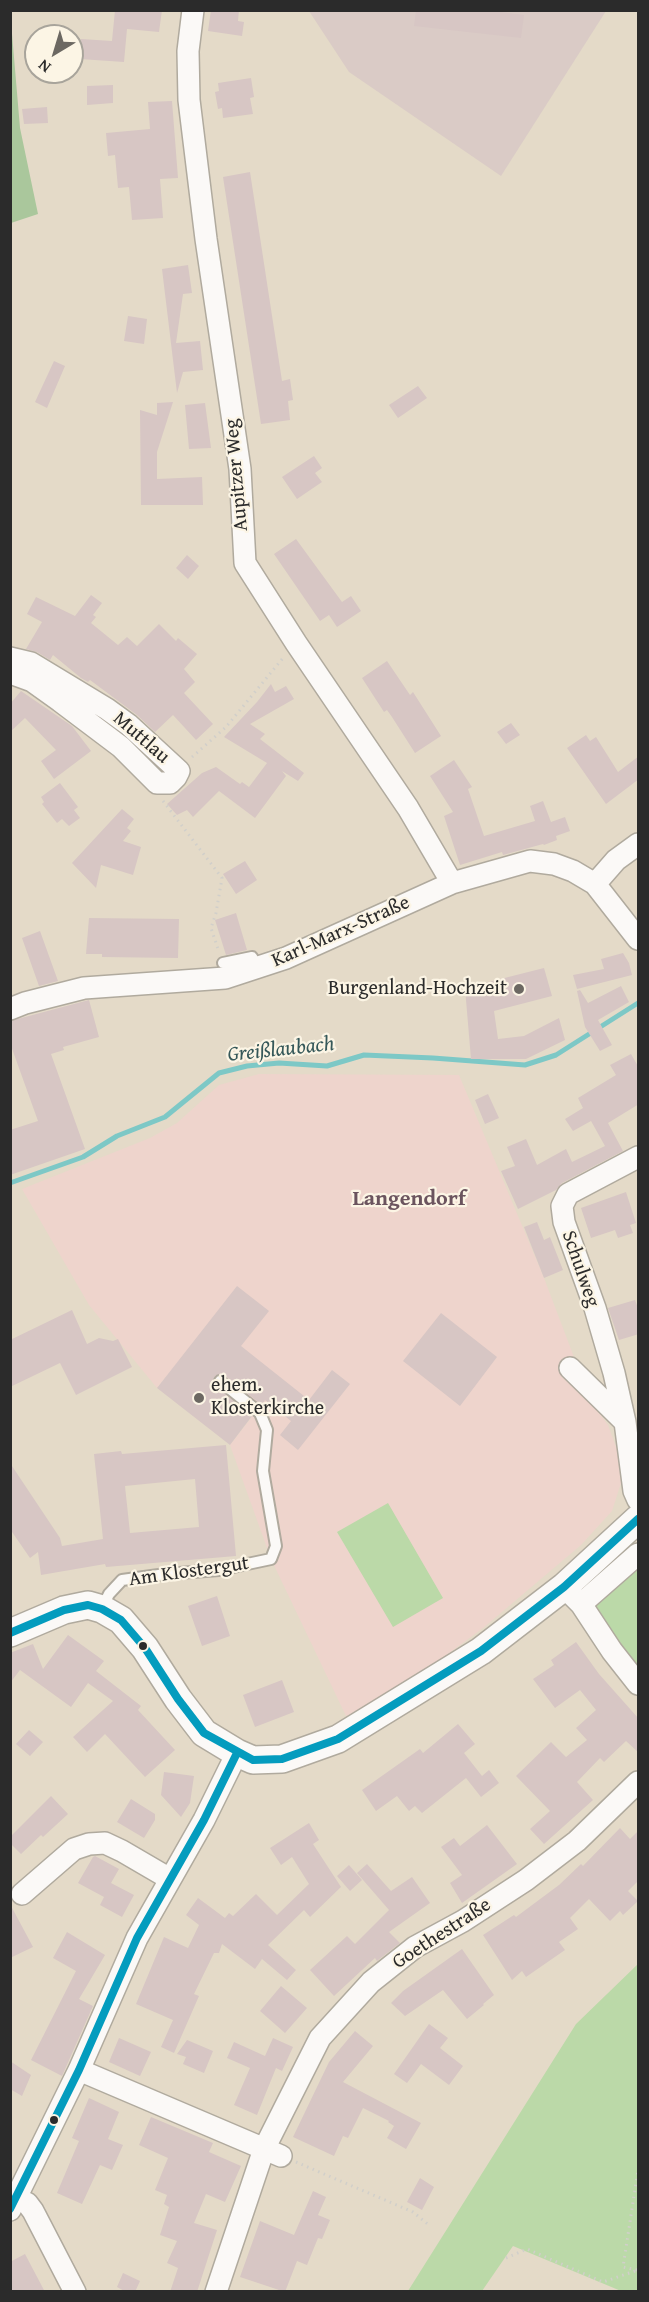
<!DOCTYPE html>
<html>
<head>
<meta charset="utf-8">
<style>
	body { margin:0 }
	#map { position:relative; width:649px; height:2302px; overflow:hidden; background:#e4dac8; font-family:"Gentium Book Plus",serif }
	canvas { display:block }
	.frame { position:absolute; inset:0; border:12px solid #2b2b2b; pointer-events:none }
	.north { position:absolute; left:24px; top:24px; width:60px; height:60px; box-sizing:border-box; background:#fcf5e5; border:2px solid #a8a49b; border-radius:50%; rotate:218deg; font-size:16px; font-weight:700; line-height:24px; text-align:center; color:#2b2b2b }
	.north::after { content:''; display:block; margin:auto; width:21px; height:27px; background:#6c6862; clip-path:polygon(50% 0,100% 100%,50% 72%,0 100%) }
</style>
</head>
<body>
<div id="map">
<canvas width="649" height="2302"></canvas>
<div class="frame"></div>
<div class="north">N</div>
</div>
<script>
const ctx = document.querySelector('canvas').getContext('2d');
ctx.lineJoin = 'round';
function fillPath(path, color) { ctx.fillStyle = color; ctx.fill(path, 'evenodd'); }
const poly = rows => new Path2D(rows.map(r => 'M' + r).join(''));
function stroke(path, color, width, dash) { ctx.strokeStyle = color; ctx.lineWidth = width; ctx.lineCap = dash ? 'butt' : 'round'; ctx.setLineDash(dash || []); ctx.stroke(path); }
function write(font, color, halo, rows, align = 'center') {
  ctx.font = font + ' "Gentium Book Plus",serif'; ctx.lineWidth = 4.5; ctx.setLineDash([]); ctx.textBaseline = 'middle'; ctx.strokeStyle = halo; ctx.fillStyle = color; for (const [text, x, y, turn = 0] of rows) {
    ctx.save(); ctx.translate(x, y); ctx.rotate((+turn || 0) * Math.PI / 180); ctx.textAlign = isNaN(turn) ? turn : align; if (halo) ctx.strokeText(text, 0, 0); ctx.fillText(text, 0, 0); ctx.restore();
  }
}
const built = poly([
	[259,1074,459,1075,544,1278,591,1402,608,1425,620,1458,621,1483,612,1511,581,1545,483,1628,380,1704,346,1716,271,1559,230,1445,251,1418,179,1361,157,1388,89,1305,22,1189,150,1138,177,1123,219,1085]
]);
const industrial = poly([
	[309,11,606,11,501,176,349,72]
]);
const green = poly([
	[388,1503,443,1598,393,1627,337,1532],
	[638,1567,638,1668,594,1605],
	[638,1964,638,2291,621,2291,513,2246,482,2291,408,2291,576,2024]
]);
const forest = poly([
	[11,22,20,128,38,214,11,223]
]);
const stream = poly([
	[10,1183,83,1157,117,1136,165,1117,219,1073,247,1066,279,1063,327,1066,364,1055,433,1058,525,1065,556,1055,638,1003]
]);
const building = poly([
	[115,10,162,10,159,32,127,29,124,62,80,59,81,39,112,41],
	[211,10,239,10,238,21,244,22,242,36,208,31],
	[416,10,485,10,524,15,521,38,414,26],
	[251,78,254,97,250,98,253,114,223,118,222,108,218,109,215,92,219,91,218,83],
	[113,85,113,103,87,105,87,86],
	[172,101,178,178,160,179,163,218,132,220,129,187,118,188,115,155,108,156,106,133,150,129,148,102],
	[47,107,48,123,24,124,22,109],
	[250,172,282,381,290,379,293,400,288,401,290,420,261,424,223,177],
	[188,265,192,293,183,294,176,343,200,341,203,370,183,372,177,393,162,269],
	[128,316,147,319,144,344,124,341],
	[54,361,65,366,47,408,35,402],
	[418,386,427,398,398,418,389,405],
	[173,402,157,452,157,479,202,477,203,505,141,505,140,410,157,415,157,403],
	[205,403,211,448,189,449,185,405],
	[314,456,322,468,315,473,322,482,297,499,282,477],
	[296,539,342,602,351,596,361,611,337,627,329,615,320,621,274,554],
	[187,555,199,566,188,579,176,568],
	[91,595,102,603,93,615,96,617,91,623,118,645,127,637,137,646,159,624,176,641,178,638,197,654,184,669,195,682,184,693,213,724,196,740,173,715,155,732,137,715,90,680,88,682,81,678,53,655,50,660,37,652,26,649,42,622,27,614,36,597,75,616],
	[387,661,410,695,413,692,441,736,415,753,392,717,387,710,384,712,362,678],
	[271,684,275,692,286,686,294,699,250,724,265,734,260,739,304,773,298,781,282,771,286,776,255,818,219,791,193,817,187,810,177,815,167,804,202,773,216,767,240,784,242,782,249,787,267,763,224,737,257,702],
	[21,691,72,726,91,751,54,779,41,761,56,750,25,718,10,732,10,704],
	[511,723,520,735,506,744,497,732],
	[586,735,590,741,596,737,618,772,639,756,639,779,606,804,567,748],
	[454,760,472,787,468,789,484,836,535,821,530,806,543,801,551,822,565,817,570,831,556,836,557,840,544,845,543,844,503,855,502,852,460,865,444,816,453,812,430,776],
	[60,783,78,807,74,810,80,818,69,826,62,819,57,823,42,804,44,802,41,797],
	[122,809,134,819,127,828,131,831,123,841,141,847,133,875,101,865,96,888,72,863],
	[245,861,257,880,236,894,223,874],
	[236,913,247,950,226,955,215,920],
	[89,918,179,919,178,958,102,957,102,954,86,954],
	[40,931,58,981,39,986,22,938],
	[623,953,629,963,632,975,577,989,573,975,604,969,601,959],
	[544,968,552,996,494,1011,498,1039,524,1036,559,1018,565,1040,526,1059,471,1059,465,988],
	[621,986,629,1002,598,1020,612,1045,600,1051,585,1027,577,991,580,990,588,1003],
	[89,1000,99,1037,63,1047,64,1050,51,1054,85,1149,10,1175,10,1130,38,1121,10,1043,10,1021],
	[631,1054,639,1068,639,1104,608,1123,623,1151,562,1183,556,1190,518,1209,501,1171,515,1166,507,1147,526,1139,537,1165,566,1149,572,1162,605,1146,591,1121,573,1131,565,1119,583,1108,578,1098,616,1075,610,1065],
	[488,1094,499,1118,485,1124,475,1100],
	[626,1192,636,1223,630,1225,633,1233,618,1238,615,1230,591,1238,581,1208],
	[537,1222,544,1240,550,1237,563,1270,544,1278,524,1227],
	[237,1286,269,1311,241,1346,309,1400,332,1370,350,1384,298,1450,280,1435,291,1421,265,1400,262,1405,224,1375,221,1374,215,1376,213,1384,252,1416,230,1445,157,1388],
	[635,1300,639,1311,639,1334,619,1340,608,1308],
	[72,1310,87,1344,99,1338,113,1341,118,1339,132,1367,76,1395,60,1363,10,1387,10,1340],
	[441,1313,497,1357,460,1406,403,1361],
	[226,1445,236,1556,106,1567,105,1564,41,1575,38,1552,30,1558,10,1529,10,1463,60,1538,62,1546,103,1539,94,1454,121,1451,122,1454],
	[195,1479,199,1527,130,1533,125,1486],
	[217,1596,230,1636,202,1646,188,1606],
	[68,1635,104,1661,96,1671,141,1706,138,1710,175,1750,145,1777,105,1734,87,1752,73,1737,113,1701,88,1683,71,1707,20,1670,10,1683,10,1653,33,1644,43,1669],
	[576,1642,599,1674,639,1719,639,1753,626,1741,604,1762,600,1758,577,1782,593,1800,544,1844,530,1829,550,1811,516,1776,551,1742,566,1757,587,1740,576,1728,596,1710,580,1690,555,1708,533,1679,554,1665,551,1660],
	[282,1680,294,1712,255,1727,243,1695],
	[458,1724,475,1744,464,1753,482,1776,489,1770,499,1783,481,1797,466,1778,422,1813,415,1806,409,1811,397,1796,376,1811,362,1790,420,1749,423,1753],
	[29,1730,43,1742,30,1756,16,1744],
	[164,1772,194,1776,190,1803,181,1817,161,1795],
	[51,1796,68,1814,43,1837,41,1835,21,1854,10,1843,10,1837],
	[131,1799,155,1814,155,1820,144,1838,117,1822],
	[309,1823,319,1840,313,1844,341,1887,310,1917,304,1910,268,1945,296,1970,287,1980,262,1959,255,1969,222,1944,219,1953,214,1953,194,1994,199,1996,174,2053,161,2047,173,2020,136,2004,164,1937,188,1948,199,1925,186,1915,198,1898,225,1918,229,1913,233,1916,256,1894,277,1915,309,1884,292,1857,281,1865,270,1848],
	[487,1825,517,1864,462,1903,450,1883,462,1875,441,1847,454,1838,460,1846],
	[620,1828,630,1839,639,1830,639,1880,628,1891,638,1901,623,1915,620,1911,610,1921,589,1899,570,1918,578,1929,559,1942,565,1950,526,1977,522,1971,512,1980,483,1935,514,1915,516,1917,559,1885,581,1864,583,1866],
	[95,1856,119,1869,111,1883,134,1895,122,1917,100,1905,104,1897,78,1883,93,1857],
	[367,1864,391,1891,412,1877,430,1903,389,1932,400,1943,377,1961,375,1958,334,1996,310,1970,347,1936,355,1944,389,1910,357,1873],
	[349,1865,362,1880,350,1891,337,1876],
	[10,1904,33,1947,10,1958],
	[67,1932,105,1955,79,1999,93,2006,62,2076,31,2060,76,1971,53,1958],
	[462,1949,494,1995,483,2004,484,2005,467,2019,443,1990,405,2016,391,2003,403,1991],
	[281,1986,307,2008,285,2033,260,2011],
	[429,2024,448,2038,440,2048,463,2066,449,2085,421,2064,407,2083,394,2074],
	[355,2031,373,2046,343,2082,421,2123,406,2149,387,2138,394,2126,388,2122,389,2121,363,2108,348,2138,343,2136,334,2156,293,2137,329,2062],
	[119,2038,151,2052,140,2076,109,2062],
	[273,2038,293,2047,282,2071,276,2068,257,2115,234,2105,250,2068,227,2058,234,2042,265,2056],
	[187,2040,213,2051,204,2073,183,2064,186,2057,177,2054],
	[10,2061,31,2075,22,2096,10,2089],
	[89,2098,119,2112,108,2139,123,2145,112,2170,100,2165,82,2204,57,2193,79,2141,72,2138],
	[151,2117,213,2143,209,2152,241,2166,225,2202,206,2194,194,2223,217,2230,197,2292,170,2292,178,2268,167,2263,177,2241,160,2235,169,2207,164,2204,167,2195,155,2190,168,2158,139,2145],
	[420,2178,434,2187,422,2210,407,2202],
	[313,2191,326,2197,318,2215,330,2220,322,2239,318,2238,307,2265,297,2261,285,2292,240,2277,260,2221,294,2235],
	[25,2254,45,2292,10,2292,10,2262],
	[123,2273,140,2281,135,2292,126,2292,117,2287]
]);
const path = poly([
	[192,757,226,727,283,658],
	[163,801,222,878,216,913,211,928,219,952],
	[296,2162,413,2212,430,2226],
	[506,2258,527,2249,603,2282,638,2270],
	[637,2270,623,2267,638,2170]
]);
const service = poly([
	[223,963,252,957,258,967],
	[102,1608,109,1594,122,1580,166,1574,219,1570,271,1559,276,1546,263,1471,267,1430,260,1413,220,1381]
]);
const minor = poly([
	[193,10,188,51,189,100,206,239,240,469,245,563,296,643,408,808,452,883],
	[10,658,31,663,107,709,129,725,179,771,176,777,170,783,157,783,121,747,60,701,32,681,10,673],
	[595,884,616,860,638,844],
	[10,1009,25,1003,84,988,225,978,286,958,452,883,530,861,554,864,573,871,595,884,638,939],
	[638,1157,568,1194,562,1206,564,1222,595,1308,614,1373,625,1422,634,1491,638,1500],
	[570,1368,625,1422],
	[564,1587,581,1604,612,1651,638,1684],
	[581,1604,638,1554],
	[22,1894,74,1849,89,1844,105,1843,122,1851,170,1879],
	[79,2070,281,2156],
	[16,2199,27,2203,33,2211,75,2292],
	[10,2210,79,2070,137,1938,204,1820,237,1753],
	[216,2292,264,2149,320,2038,371,1982,415,1947,463,1921,526,1880,577,1841,638,1782]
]);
const tertiary = poly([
	[10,1633,64,1610,88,1605,102,1609,121,1620,145,1648,178,1699,204,1733,237,1753,253,1760,282,1759,338,1739,481,1651,564,1587,638,1519]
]);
const bus1 = poly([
	[10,1633,64,1610,88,1605,102,1609,121,1620,145,1648,178,1699,204,1733,253,1760,282,1759,338,1739,481,1651,564,1587,638,1519],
	[10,2209,79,2070,137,1938,204,1820,237,1753]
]);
const markers = [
	[519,989,6,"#6c6862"],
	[199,1398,6,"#6c6862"],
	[143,1646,5,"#2b2b2b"],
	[54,2120,5,"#2b2b2b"]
];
const streetNames = [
	["Aupitzer Weg",237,475,-95],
	["Muttlau",141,738,41],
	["Karl-Marx-Straße",341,932,-24],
	["Schulweg",580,1269,71],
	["Am Klostergut",189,1572,-8],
	["Goethestraße",442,1934,-33]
];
const poiNames = [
	["Burgenland-Hochzeit",507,989],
	["ehem.",211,1386,"left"],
	["Klosterkirche",211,1409,"left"]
];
const waterNames = [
	["Greißlaubach",281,1050,-6]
];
const quarterNames = [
	["Langendorf",409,1199]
];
fillPath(built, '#eed4cc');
fillPath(industrial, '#dacbc6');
fillPath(green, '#bbd9a8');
fillPath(forest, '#aac79c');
stroke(stream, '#7dc8c6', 5);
fillPath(building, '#d7c6c4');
stroke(service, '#b0aa9e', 14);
stroke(minor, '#b0aa9e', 24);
stroke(tertiary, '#b0aa9e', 30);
stroke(path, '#d1cfca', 3, [1.5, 4.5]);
stroke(service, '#fbf9f7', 10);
stroke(minor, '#fbf9f7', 21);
stroke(tertiary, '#fbf9f7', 27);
stroke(bus1, '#049cbe', 8);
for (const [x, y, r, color] of markers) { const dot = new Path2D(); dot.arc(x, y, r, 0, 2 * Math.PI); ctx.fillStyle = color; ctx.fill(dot); stroke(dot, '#fcf5e5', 2); }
write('20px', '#2b2b2b', '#fcf5e5', streetNames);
write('20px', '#2b2b2b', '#fcf5e5', poiNames, 'right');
write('italic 21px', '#365859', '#fcf5e5', waterNames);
write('bold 22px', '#6b545e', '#fcf5e5', quarterNames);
</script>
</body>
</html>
